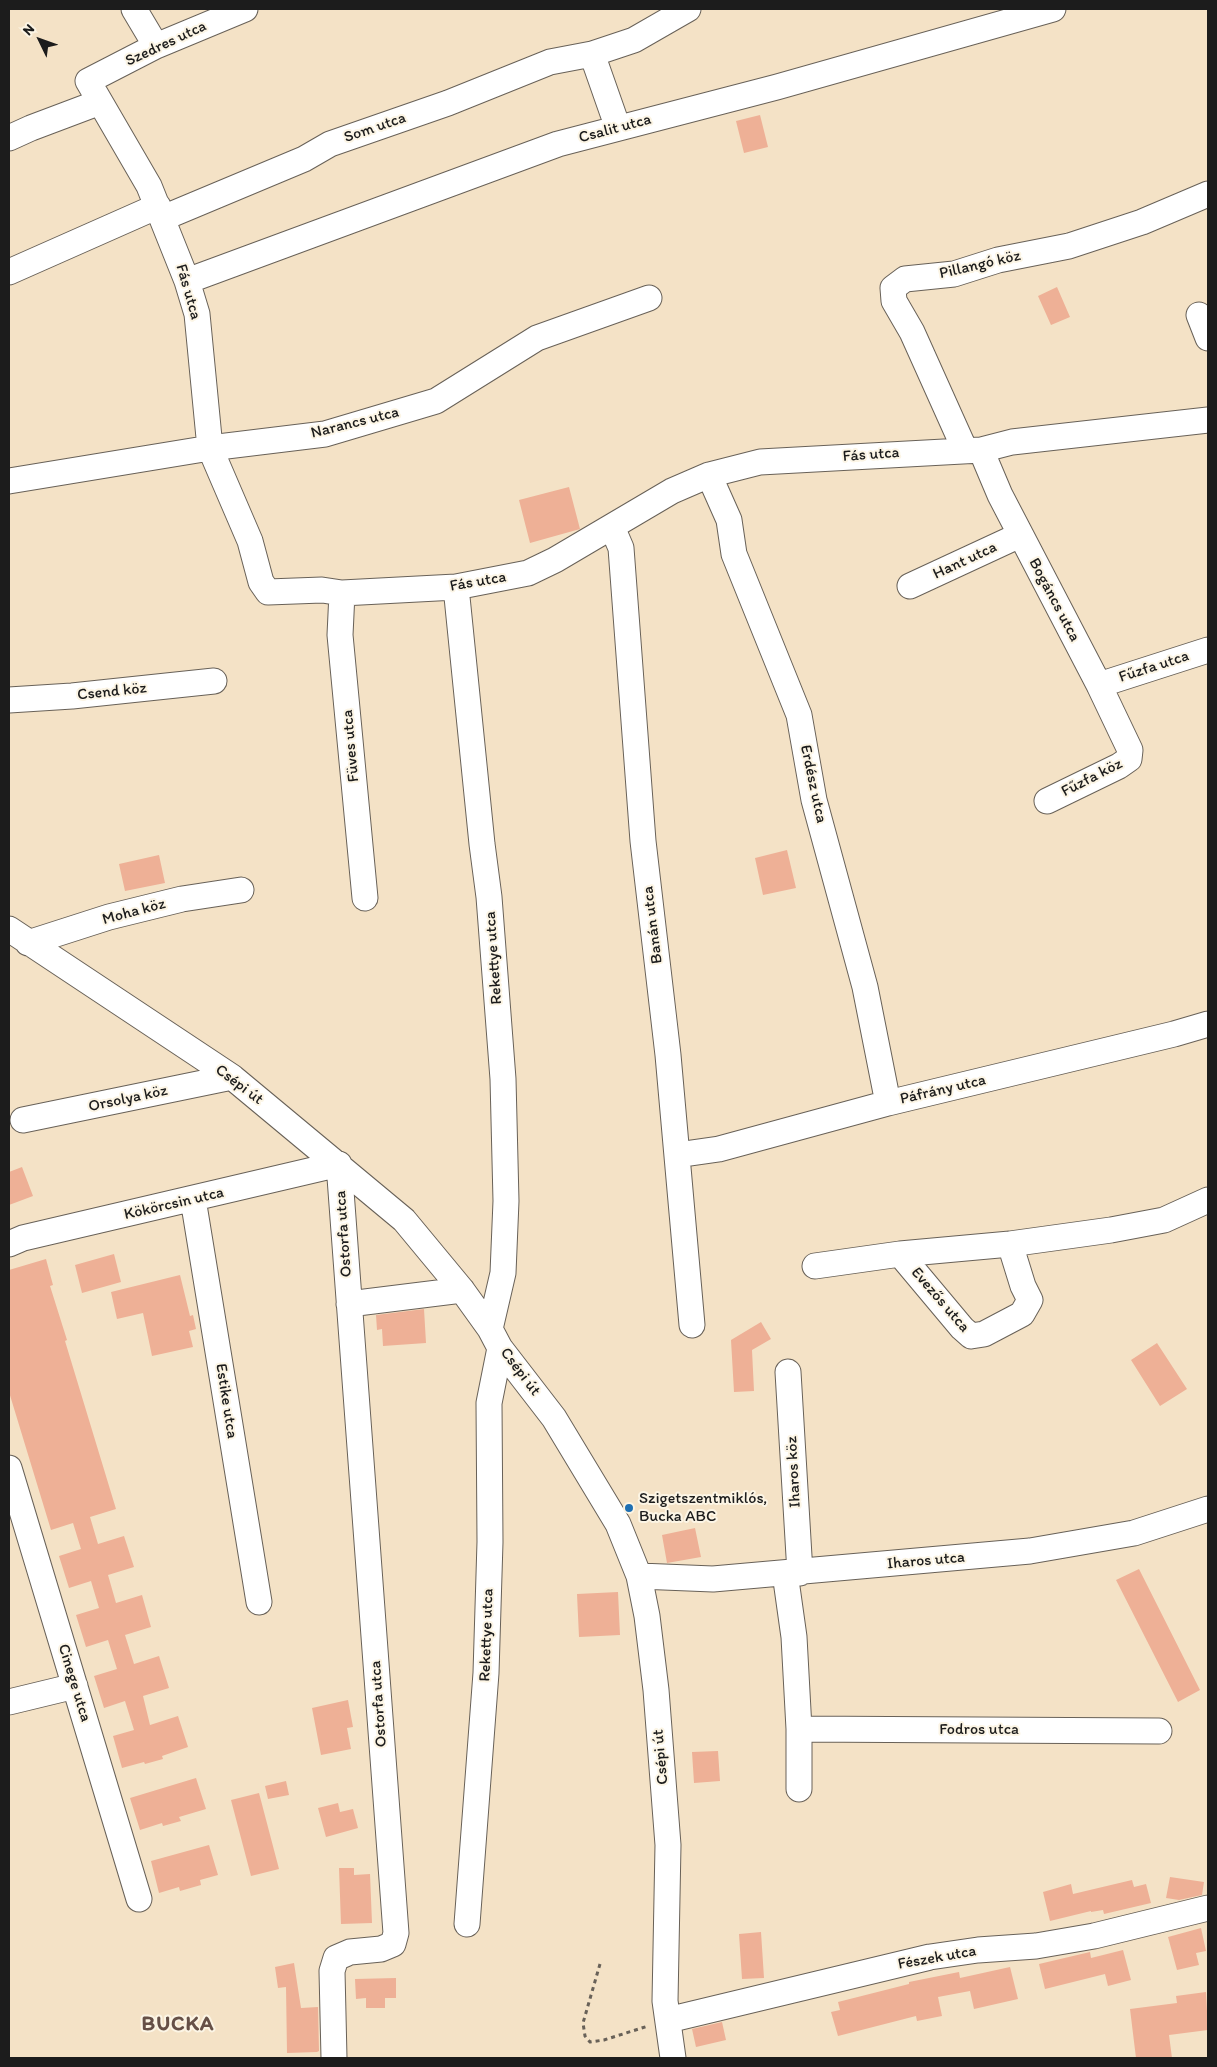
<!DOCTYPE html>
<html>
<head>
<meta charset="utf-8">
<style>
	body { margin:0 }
	#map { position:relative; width:1217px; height:2067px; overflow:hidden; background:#f4e2c6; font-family:Itim,sans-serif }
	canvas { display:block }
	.frame { position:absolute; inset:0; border:10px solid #1c1c1c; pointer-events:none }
	.north { position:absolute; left:15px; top:15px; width:50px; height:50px; -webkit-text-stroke:4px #fcf5e5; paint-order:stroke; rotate:312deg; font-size:14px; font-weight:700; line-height:20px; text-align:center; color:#1c1c1c }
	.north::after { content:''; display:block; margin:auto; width:18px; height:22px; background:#1c1c1c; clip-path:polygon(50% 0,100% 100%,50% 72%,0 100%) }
</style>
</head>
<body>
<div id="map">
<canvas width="1217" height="2067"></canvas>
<div class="frame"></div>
<div class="north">N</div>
</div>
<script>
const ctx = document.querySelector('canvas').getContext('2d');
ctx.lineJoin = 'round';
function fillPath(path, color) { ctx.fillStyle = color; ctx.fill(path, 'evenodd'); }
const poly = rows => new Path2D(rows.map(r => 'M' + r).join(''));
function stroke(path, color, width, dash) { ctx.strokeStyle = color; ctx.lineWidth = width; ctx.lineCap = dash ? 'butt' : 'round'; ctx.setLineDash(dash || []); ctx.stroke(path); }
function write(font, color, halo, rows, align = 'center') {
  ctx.font = font + ' Itim,sans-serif'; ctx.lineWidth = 4; ctx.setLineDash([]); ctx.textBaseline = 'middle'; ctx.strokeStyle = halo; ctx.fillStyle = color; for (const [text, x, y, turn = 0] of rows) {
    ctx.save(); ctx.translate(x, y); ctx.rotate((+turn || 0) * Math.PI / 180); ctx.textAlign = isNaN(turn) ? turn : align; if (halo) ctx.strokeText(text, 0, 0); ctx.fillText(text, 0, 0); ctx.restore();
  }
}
const building = poly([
	[760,115,768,147,744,153,736,121],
	[1057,287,1070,317,1051,325,1038,296],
	[569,487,580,529,530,543,519,500],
	[787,850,796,888,763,895,755,858],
	[159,855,165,883,125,891,119,864],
	[22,1167,33,1196,9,1205,9,1172],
	[114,1254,121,1282,82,1293,75,1265],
	[46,1259,53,1285,50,1286,67,1340,65,1341,116,1509,90,1517,98,1544,124,1536,134,1567,108,1575,116,1603,142,1595,151,1627,125,1635,134,1664,159,1656,169,1688,143,1696,150,1725,178,1716,188,1747,162,1756,163,1759,145,1764,144,1762,122,1768,113,1736,134,1730,125,1701,104,1708,94,1676,117,1669,108,1640,86,1647,76,1615,99,1608,91,1581,69,1588,59,1556,81,1549,73,1523,51,1530,9,1392,9,1270],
	[180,1275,190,1316,193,1315,196,1329,189,1331,193,1347,152,1356,143,1313,117,1319,111,1292],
	[424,1309,426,1343,383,1346,382,1329,377,1330,376,1315],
	[761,1322,771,1339,752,1350,754,1391,734,1392,731,1340],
	[1157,1343,1187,1389,1160,1406,1131,1360],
	[695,1528,701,1557,667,1563,662,1535],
	[1139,1569,1200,1690,1178,1702,1116,1580],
	[618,1592,620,1635,579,1637,577,1594],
	[348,1700,353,1727,347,1728,351,1749,321,1755,312,1708],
	[718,1751,720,1781,694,1783,692,1752],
	[196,1778,206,1809,179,1817,181,1821,163,1826,162,1823,140,1830,130,1798],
	[286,1781,289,1795,268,1799,265,1786],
	[259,1793,279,1869,251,1876,231,1800],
	[338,1803,340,1812,353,1809,358,1828,326,1837,318,1808],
	[209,1845,218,1875,200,1880,201,1885,180,1891,179,1887,159,1893,151,1861],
	[339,1868,354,1868,354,1875,370,1874,372,1923,341,1924],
	[1170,1877,1204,1882,1202,1895,1179,1900,1166,1898],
	[1132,1880,1134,1887,1146,1884,1151,1903,1104,1914,1103,1910,1091,1912,1091,1911,1050,1921,1043,1892,1071,1884,1073,1894],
	[1201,1928,1206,1951,1196,1953,1199,1965,1177,1970,1168,1937],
	[761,1932,764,1978,742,1979,739,1934],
	[1123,1950,1131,1980,1108,1986,1105,1974,1045,1989,1039,1964,1090,1952,1091,1958],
	[294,1963,301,2008,318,2007,319,2051,317,2052,287,2053,286,1987,278,1988,275,1967],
	[1010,1967,1018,1999,974,2009,970,1991,938,1997,942,2016,917,2021,916,2016,838,2036,831,2012,840,2010,838,2002,909,1984,909,1982,959,1972,960,1978],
	[396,1978,396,1998,385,1998,385,2008,366,2008,366,1998,356,1999,355,1979],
	[1206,1992,1208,2030,1169,2035,1172,2058,1136,2058,1130,2009,1177,2003,1176,1996],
	[722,2022,726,2040,696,2047,692,2029]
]);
const path = poly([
	[600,1964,583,2023,585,2036,590,2042,604,2040,648,2026]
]);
const minor = poly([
	[134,9,156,46],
	[245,9,156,46,88,81,149,186,187,281,197,314,210,448,250,541,261,582,268,592,322,590,342,593,456,587,528,573,555,560,672,491,709,475,760,462,981,450,1012,442,1208,420],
	[592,54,618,128],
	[9,138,31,128,100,102],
	[163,218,304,159,330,144,448,103,550,62,592,54,634,40,688,9],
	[9,272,158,206],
	[187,281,558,144,777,87,1053,9],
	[1199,315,1208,338],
	[965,450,912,332,894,301,893,288,905,279,954,274,998,260,1069,246,1142,222,1208,194],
	[981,450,1000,495,1099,685,1130,750,1129,759,1119,766,1047,801],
	[709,475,729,520,734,554,799,715,814,800,865,987,888,1103],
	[9,481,210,448,325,434,436,401,537,338,649,298],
	[612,527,621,548,643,841,668,1055,692,1325],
	[910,586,1020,535],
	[456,587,482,844,489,897,503,1079,506,1201,503,1273,490,1329],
	[342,593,340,635,365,898],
	[1099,685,1208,650],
	[9,700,72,696,214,681],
	[9,929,232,1077,404,1220,462,1290,490,1329,500,1348,554,1418,618,1524,639,1576,647,1616,656,1690,668,1845,665,2001,673,2058],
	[28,943,109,917,182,899,241,890],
	[23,1120,232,1077],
	[677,1155,719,1149,888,1103,1174,1034,1208,1024],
	[193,1199,259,1602],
	[9,1244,23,1238,339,1164,396,1933,393,1944,381,1949,350,1952,336,1958,332,1971,334,2058],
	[900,1254,962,1328,971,1336,984,1334,1022,1314,1030,1300,1023,1286,1010,1244],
	[815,1266,900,1254,1010,1244,1111,1230,1164,1220,1208,1200],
	[349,1304,462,1290],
	[788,1372,800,1573],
	[9,1468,139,1899],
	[785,1573,794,1637,799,1729,799,1789],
	[639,1576,713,1579,1030,1551,1134,1533,1208,1509],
	[9,1702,75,1686],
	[799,1729,1159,1731],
	[467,1924,486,1673,490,1542,489,1403,500,1348],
	[668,2020,930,1957,978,1950,1036,1946,1094,1936,1208,1908]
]);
const markers = [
	[629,1508,5,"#1f6fb2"]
];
const streetNames = [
	["Szedres utca",166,44,-25],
	["Som utca",375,128,-19],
	["Csalit utca",615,129,-15],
	["Pillangó köz",980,265,-13],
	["Fás utca",188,292,74],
	["Narancs utca",355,423,-14],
	["Fás utca",871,455,-4],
	["Hant utca",965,561,-25],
	["Fás utca",478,582,-10],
	["Bogáncs utca",1054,600,62],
	["Fűzfa utca",1154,667,-18],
	["Csend köz",112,692,-6],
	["Füves utca",351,746,-95],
	["Fűzfa köz",1092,778,-27],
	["Erdész utca",813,784,78],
	["Moha köz",134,912,-15],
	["Banán utca",653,925,-97],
	["Rekettye utca",494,958,-94],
	["Csépi út",239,1085,37],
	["Páfrány utca",943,1090,-13],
	["Orsolya köz",128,1099,-12],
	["Kökörcsin utca",174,1204,-13],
	["Ostorfa utca",344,1234,-94],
	["Evezős utca",940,1300,49],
	["Csépi út",520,1372,53],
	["Estike utca",226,1401,81],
	["Iharos köz",794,1472,-93],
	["Iharos utca",926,1561,-5],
	["Rekettye utca",487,1635,-88],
	["Cinege utca",74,1683,73],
	["Ostorfa utca",379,1704,-94],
	["Fodros utca",979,1730],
	["Csépi út",661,1757,-95],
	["Fészek utca",937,1958,-10]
];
const poiNames = [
	["Szigetszentmiklós,",639,1499],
	["Bucka ABC",639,1517]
];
const districtNames = [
	["BUCKA",178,2025]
];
fillPath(building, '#eeb096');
stroke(minor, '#686158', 27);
stroke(path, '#686158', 3, [4, 4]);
stroke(minor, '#fff', 25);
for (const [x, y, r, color] of markers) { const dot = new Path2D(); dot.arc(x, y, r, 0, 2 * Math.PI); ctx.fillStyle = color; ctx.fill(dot); stroke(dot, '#fcf5e5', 2); }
write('16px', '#1c1c1c', '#fcf5e5', streetNames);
write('16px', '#1c1c1c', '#fcf5e5', poiNames, 'left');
ctx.letterSpacing = '1px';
write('bold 21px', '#665047', '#fcf5e5', districtNames);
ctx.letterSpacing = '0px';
</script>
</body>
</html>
